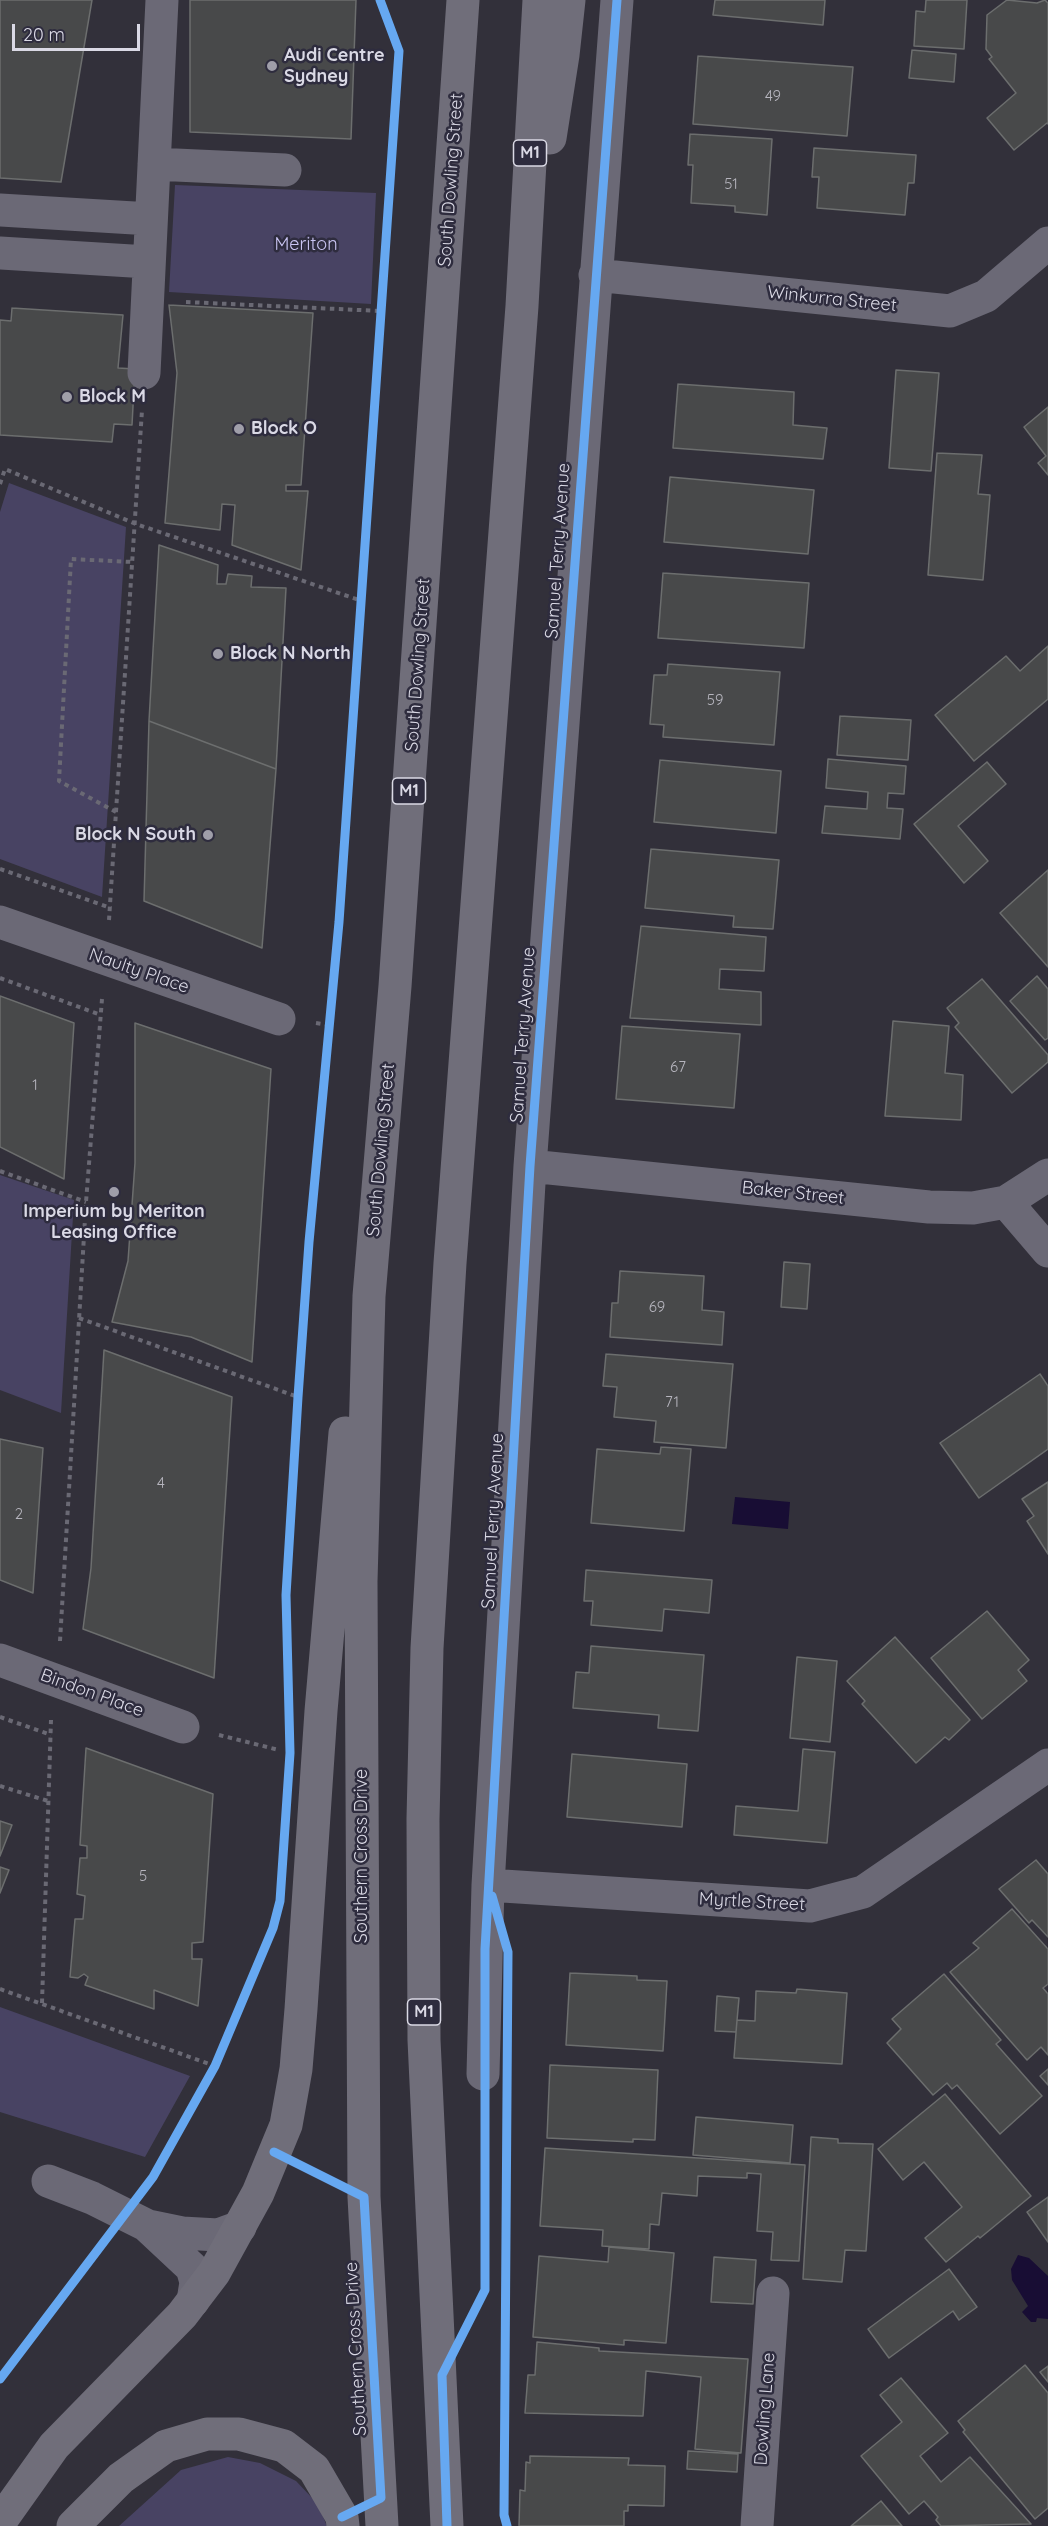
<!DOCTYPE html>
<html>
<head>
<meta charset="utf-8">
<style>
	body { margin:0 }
	#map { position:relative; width:1048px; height:2526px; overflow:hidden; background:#32303a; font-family:Quicksand,sans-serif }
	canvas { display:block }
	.scale { position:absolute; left:12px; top:24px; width:128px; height:27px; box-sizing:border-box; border:3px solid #dad9e5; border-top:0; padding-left:8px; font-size:18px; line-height:21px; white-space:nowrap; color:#dad9e5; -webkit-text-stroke:4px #2e2c3e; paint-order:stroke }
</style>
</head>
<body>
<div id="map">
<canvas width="1048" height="2526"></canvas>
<div class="scale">20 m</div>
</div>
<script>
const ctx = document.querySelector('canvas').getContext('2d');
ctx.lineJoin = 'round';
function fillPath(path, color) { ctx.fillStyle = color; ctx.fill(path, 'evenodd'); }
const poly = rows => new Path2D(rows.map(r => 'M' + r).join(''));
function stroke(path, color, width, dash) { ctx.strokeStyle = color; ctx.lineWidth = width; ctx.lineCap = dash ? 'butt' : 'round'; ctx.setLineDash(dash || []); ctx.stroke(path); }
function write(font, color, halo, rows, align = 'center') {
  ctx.font = font + ' Quicksand,sans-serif'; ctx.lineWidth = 5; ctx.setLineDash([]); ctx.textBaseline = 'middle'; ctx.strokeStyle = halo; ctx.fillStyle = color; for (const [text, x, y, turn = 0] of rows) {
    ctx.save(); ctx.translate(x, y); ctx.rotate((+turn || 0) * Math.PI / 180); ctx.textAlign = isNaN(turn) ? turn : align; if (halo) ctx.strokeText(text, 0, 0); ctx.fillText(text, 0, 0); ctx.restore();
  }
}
const green = poly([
	[175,185,376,193,371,304,169,292],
	[9,483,126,527,102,897,0,859,0,512],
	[0,1175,74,1200,61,1413,0,1390],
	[0,2007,190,2076,145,2157,0,2112],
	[228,2457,260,2463,296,2481,317,2503,327,2526,119,2526,181,2470]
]);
const water = poly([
	[735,1497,790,1502,788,1529,732,1524],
	[1018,2255,1029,2258,1048,2276,1048,2319,1037,2318,1036,2322,1031,2322,1022,2312,1028,2306,1012,2280,1011,2269]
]);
const building = poly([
	[0,0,92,0,61,182,0,178,0,0],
	[190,0,356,0,351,139,190,132,190,0],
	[715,0,825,0,823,25,713,15,715,0],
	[926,0,967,0,964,49,914,46,916,11,925,12,926,0],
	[1007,0,1037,3,1045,0,1048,3,1048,124,1047,123,1014,150,987,118,1016,93,989,59,992,57,986,49,987,15,1007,0],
	[912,50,956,54,954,82,909,78,912,50],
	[698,56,853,67,847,136,693,124,698,56],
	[690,134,772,139,767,215,735,212,735,206,691,203,693,165,688,165,690,134],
	[814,148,916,155,914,183,908,183,905,215,817,208,819,177,812,177,814,148],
	[169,305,313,313,301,485,286,485,286,491,308,491,301,570,232,545,235,505,222,504,220,530,165,523,177,373,169,305],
	[12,308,123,315,118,368,135,369,132,425,114,424,112,442,0,435,0,320,11,321,12,308],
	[896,370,939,373,931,471,889,468,896,370],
	[678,384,794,392,793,425,827,428,823,459,673,448,678,384],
	[1048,407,1048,475,1038,463,1046,456,1024,427,1048,407],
	[937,453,982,455,978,494,990,495,983,580,928,575,937,453],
	[670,477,814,490,808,554,664,542,670,477],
	[159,545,218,565,217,584,226,584,228,574,252,576,251,587,286,588,276,769,149,721,159,545],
	[663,573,809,583,804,648,658,638,663,573],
	[1048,646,1048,699,974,761,935,715,1006,656,1020,671,1048,646],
	[668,664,780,672,774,745,663,737,664,725,650,724,654,675,667,675,668,664],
	[840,716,911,720,908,760,837,755,840,716],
	[149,721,276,769,262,948,144,901,149,721],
	[828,759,906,766,904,794,888,793,887,808,903,809,900,839,822,833,825,806,867,809,868,792,826,788,828,759],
	[660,760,781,771,776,833,654,822,660,760],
	[987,762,1006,784,958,826,988,861,964,883,914,824,987,762],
	[651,849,779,860,773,929,733,927,734,916,645,908,651,849],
	[1048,870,1048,967,1000,913,1048,870],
	[641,926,766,937,764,971,720,969,719,989,761,992,761,1025,630,1018,641,926],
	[1037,976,1048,989,1048,1038,1045,1040,1010,1001,1037,976],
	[982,979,1048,1055,1048,1062,1012,1093,955,1027,959,1023,947,1008,982,979],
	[0,996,74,1023,64,1179,0,1147,0,996],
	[893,1021,949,1026,945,1073,963,1075,961,1120,885,1116,893,1021],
	[135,1023,271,1069,252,1362,191,1337,112,1322,128,1261,135,1163,135,1023],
	[622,1026,740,1034,734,1108,616,1099,622,1026],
	[784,1262,810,1264,807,1309,781,1307,784,1262],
	[620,1271,704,1276,702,1310,724,1312,722,1345,610,1337,612,1303,618,1303,620,1271],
	[104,1350,232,1397,214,1678,83,1629,91,1568,104,1350],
	[606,1354,733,1364,726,1448,654,1442,656,1421,614,1417,617,1387,603,1386,606,1354],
	[1040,1374,1048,1386,1048,1449,979,1498,940,1443,1040,1374],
	[0,1439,43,1448,33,1593,0,1580,0,1439],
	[661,1447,691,1449,684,1531,591,1523,597,1449,660,1454,661,1447],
	[1048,1482,1048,1554,1027,1521,1034,1516,1022,1499,1048,1482],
	[586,1570,712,1580,709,1613,664,1609,662,1631,591,1625,593,1601,584,1601,586,1570],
	[987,1611,1029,1660,1018,1670,1027,1681,982,1719,931,1658,987,1611],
	[895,1637,970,1720,949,1740,945,1737,916,1763,862,1704,865,1701,847,1681,895,1637],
	[591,1646,704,1655,698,1731,658,1728,659,1715,573,1708,576,1672,589,1673,591,1646],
	[797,1657,837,1661,830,1742,790,1738,797,1657],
	[86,1748,213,1794,203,1942,192,1943,192,1959,202,1959,198,2006,154,1990,154,2009,85,1985,88,1977,84,1974,78,1978,70,1977,75,1919,83,1919,85,1896,77,1894,80,1858,87,1858,87,1846,80,1845,86,1748],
	[803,1749,835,1752,827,1843,734,1835,736,1806,798,1811,803,1749],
	[572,1754,687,1764,682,1827,567,1817,572,1754],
	[0,1821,12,1825,0,1856,0,1821],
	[1036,1860,1048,1874,1048,1937,1032,1920,1029,1923,999,1889,1036,1860],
	[0,1867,9,1870,0,1893,0,1867],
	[1012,1909,1048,1949,1048,1984,1043,1988,1048,1994,1048,2055,1041,2047,1027,2060,950,1972,979,1948,973,1943,1012,1909],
	[570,1973,637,1976,637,1980,667,1981,663,2051,566,2045,570,1973],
	[944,1974,1001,2040,996,2044,1042,2096,1000,2134,957,2085,952,2089,947,2083,933,2095,887,2043,901,2029,892,2019,944,1974],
	[797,1989,847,1993,842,2064,734,2058,737,2020,755,2021,756,1991,796,1993,797,1989],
	[717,1996,739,1998,736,2032,715,2031,717,1996],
	[550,2065,658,2070,655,2140,633,2139,633,2142,547,2138,550,2065],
	[1048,2069,1048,2085,1040,2076,1048,2069],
	[945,2094,1031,2196,980,2238,978,2236,946,2262,925,2238,962,2207,924,2162,903,2180,878,2149,945,2094],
	[696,2117,793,2125,790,2163,693,2155,696,2117],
	[811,2137,838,2139,838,2143,873,2144,866,2251,845,2250,842,2282,803,2279,811,2137],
	[545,2148,805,2165,799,2261,771,2260,773,2232,757,2231,761,2174,747,2173,747,2178,698,2176,697,2196,662,2193,659,2225,650,2224,649,2249,602,2246,603,2230,540,2226,545,2148],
	[1048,2197,1048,2242,1027,2212,1048,2197],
	[609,2247,674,2253,666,2343,624,2340,624,2345,533,2337,539,2256,608,2262,609,2247],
	[714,2257,756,2260,753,2304,711,2302,714,2257],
	[949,2269,977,2307,959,2320,953,2311,889,2358,868,2329,949,2269],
	[537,2342,599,2348,599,2351,748,2359,741,2453,695,2449,701,2377,646,2371,643,2416,525,2413,528,2375,535,2375,537,2342],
	[1025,2365,1048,2393,1048,2508,1035,2519,963,2432,965,2430,958,2421,1025,2365],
	[1048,2366,1048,2382,1040,2372,1048,2366],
	[901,2378,948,2433,920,2456,941,2482,970,2457,1031,2524,941,2526,936,2520,938,2517,924,2501,909,2514,861,2456,902,2422,880,2395,901,2378],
	[688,2451,738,2454,737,2472,687,2469,688,2451],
	[530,2456,629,2458,628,2465,665,2466,664,2506,628,2505,628,2511,624,2511,624,2526,519,2526,520,2490,525,2491,526,2462,530,2463,530,2456],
	[881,2501,902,2526,851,2526,881,2501]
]);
const path = poly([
	[186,302,381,311],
	[0,484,5,469,136,524,362,601],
	[116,812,59,781,71,559,133,562],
	[0,869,111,908],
	[109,920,142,410],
	[0,978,101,1015],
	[316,1023,329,1025],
	[0,1171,86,1202],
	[79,1318,298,1397],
	[60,1641,86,1202,102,999],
	[0,1717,51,1735],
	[219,1735,279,1750],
	[0,1786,48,1801],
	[0,1989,215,2066],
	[42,2003,51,1720],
	[507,2526,504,2515,508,2104]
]);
const minor = poly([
	[154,164,285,170],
	[0,210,151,219],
	[0,253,148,262],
	[595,275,950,311,986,296,1048,243],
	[144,373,162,0],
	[0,922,279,1019],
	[530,1166,929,1207,973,1208,1006,1202,1048,1175],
	[1006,1202,1048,1251],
	[0,1660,183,1727],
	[488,1885,810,1906,863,1892,1048,1765],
	[483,2074,488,1885,530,1166,617,0],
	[48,2181,92,2198,146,2225,192,2268,196,2282,193,2301],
	[148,2226,182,2233,218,2235,240,2227],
	[757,2526,773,2293]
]);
const highway = poly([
	[550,138,563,55,569,0],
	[0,2522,54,2446,182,2315,214,2273,258,2193,286,2125,296,2069,301,2009,321,1711,345,1433],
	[73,2526,121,2478,166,2446,207,2434,239,2434,284,2446,314,2469,342,2517,343,2526],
	[382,2526,364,2197,361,1581,369,1296,395,986,463,0],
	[447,2526,424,2040,423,1819,427,1648,450,1263,522,306,539,0]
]);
const cycleway = poly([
	[492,1896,508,1952,504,2515,507,2526],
	[274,2152,364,2197,381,2498,342,2517],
	[0,2379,153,2177,215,2066,273,1928,280,1901,290,1753,286,1595,298,1397,309,1242,339,922,399,51,380,0],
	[447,2526,442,2375,485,2290,485,1949,530,1166,617,0]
]);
const markers = [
	[272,66,6,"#9f9ea9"],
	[67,397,6,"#9f9ea9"],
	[239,429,6,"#9f9ea9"],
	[218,654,6,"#9f9ea9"],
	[208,835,6,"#9f9ea9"],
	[114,1192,6,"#9f9ea9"]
];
const numberNames = [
	["49",773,96],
	["51",731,184],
	["59",715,700],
	["67",678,1067],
	["1",35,1085],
	["69",657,1307],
	["71",672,1402],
	["4",161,1483],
	["2",19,1514],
	["5",143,1876]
];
const shields = [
	[530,153,33],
	[409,791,33],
	[424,2012,33]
];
const shieldNames = [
	["M1",530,153],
	["M1",409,791],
	["M1",424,2012]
];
const poiNames = [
	["Audi Centre",284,56],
	["Sydney",284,77],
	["Block M",79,397],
	["Block O",251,429],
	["Block N North",230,654],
	["Block N South",196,835,"right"],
	["Imperium by Meriton",114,1212,"center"],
	["Leasing Office",114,1233,"center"]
];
const streetNames = [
	["South Dowling Street",451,180,-86],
	["Winkurra Street",832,299,6],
	["Samuel Terry Avenue",558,551,-86],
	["South Dowling Street",418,665,-86],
	["Naulty Place",139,971,19],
	["Samuel Terry Avenue",523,1035,-86],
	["South Dowling Street",381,1150,-85],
	["Baker Street",793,1193,6],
	["Samuel Terry Avenue",493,1521,-87],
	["Bindon Place",92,1693,20],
	["Southern Cross Drive",362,1856,-90],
	["Myrtle Street",752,1902,3],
	["Southern Cross Drive",356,2349,-93],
	["Dowling Lane",765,2409,-86]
];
const parkNames = [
	["Meriton",306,245]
];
fillPath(green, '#484363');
fillPath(water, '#180d34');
fillPath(building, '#48494a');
stroke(building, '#6c6e6e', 1.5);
stroke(path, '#6a6974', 4, [4.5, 4.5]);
stroke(minor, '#6b6976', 33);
stroke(highway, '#706e7a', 33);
stroke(cycleway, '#66a8f1', 9);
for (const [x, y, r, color] of markers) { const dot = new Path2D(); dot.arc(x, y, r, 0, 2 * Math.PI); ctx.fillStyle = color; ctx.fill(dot); stroke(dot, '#2e2c3e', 2); }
write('15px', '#b6b5be', null, numberNames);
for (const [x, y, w] of shields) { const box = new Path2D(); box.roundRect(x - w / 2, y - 13, w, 26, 4.5); ctx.fillStyle = '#2e2c3e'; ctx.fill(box); stroke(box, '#dad9e5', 1.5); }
write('bold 16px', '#dad9e5', null, shieldNames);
write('bold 18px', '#dad9e5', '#2e2c3e', poiNames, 'left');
write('18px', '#dad9e5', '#2e2c3e', streetNames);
write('18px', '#cac5f3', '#2e2c3e', parkNames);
</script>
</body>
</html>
